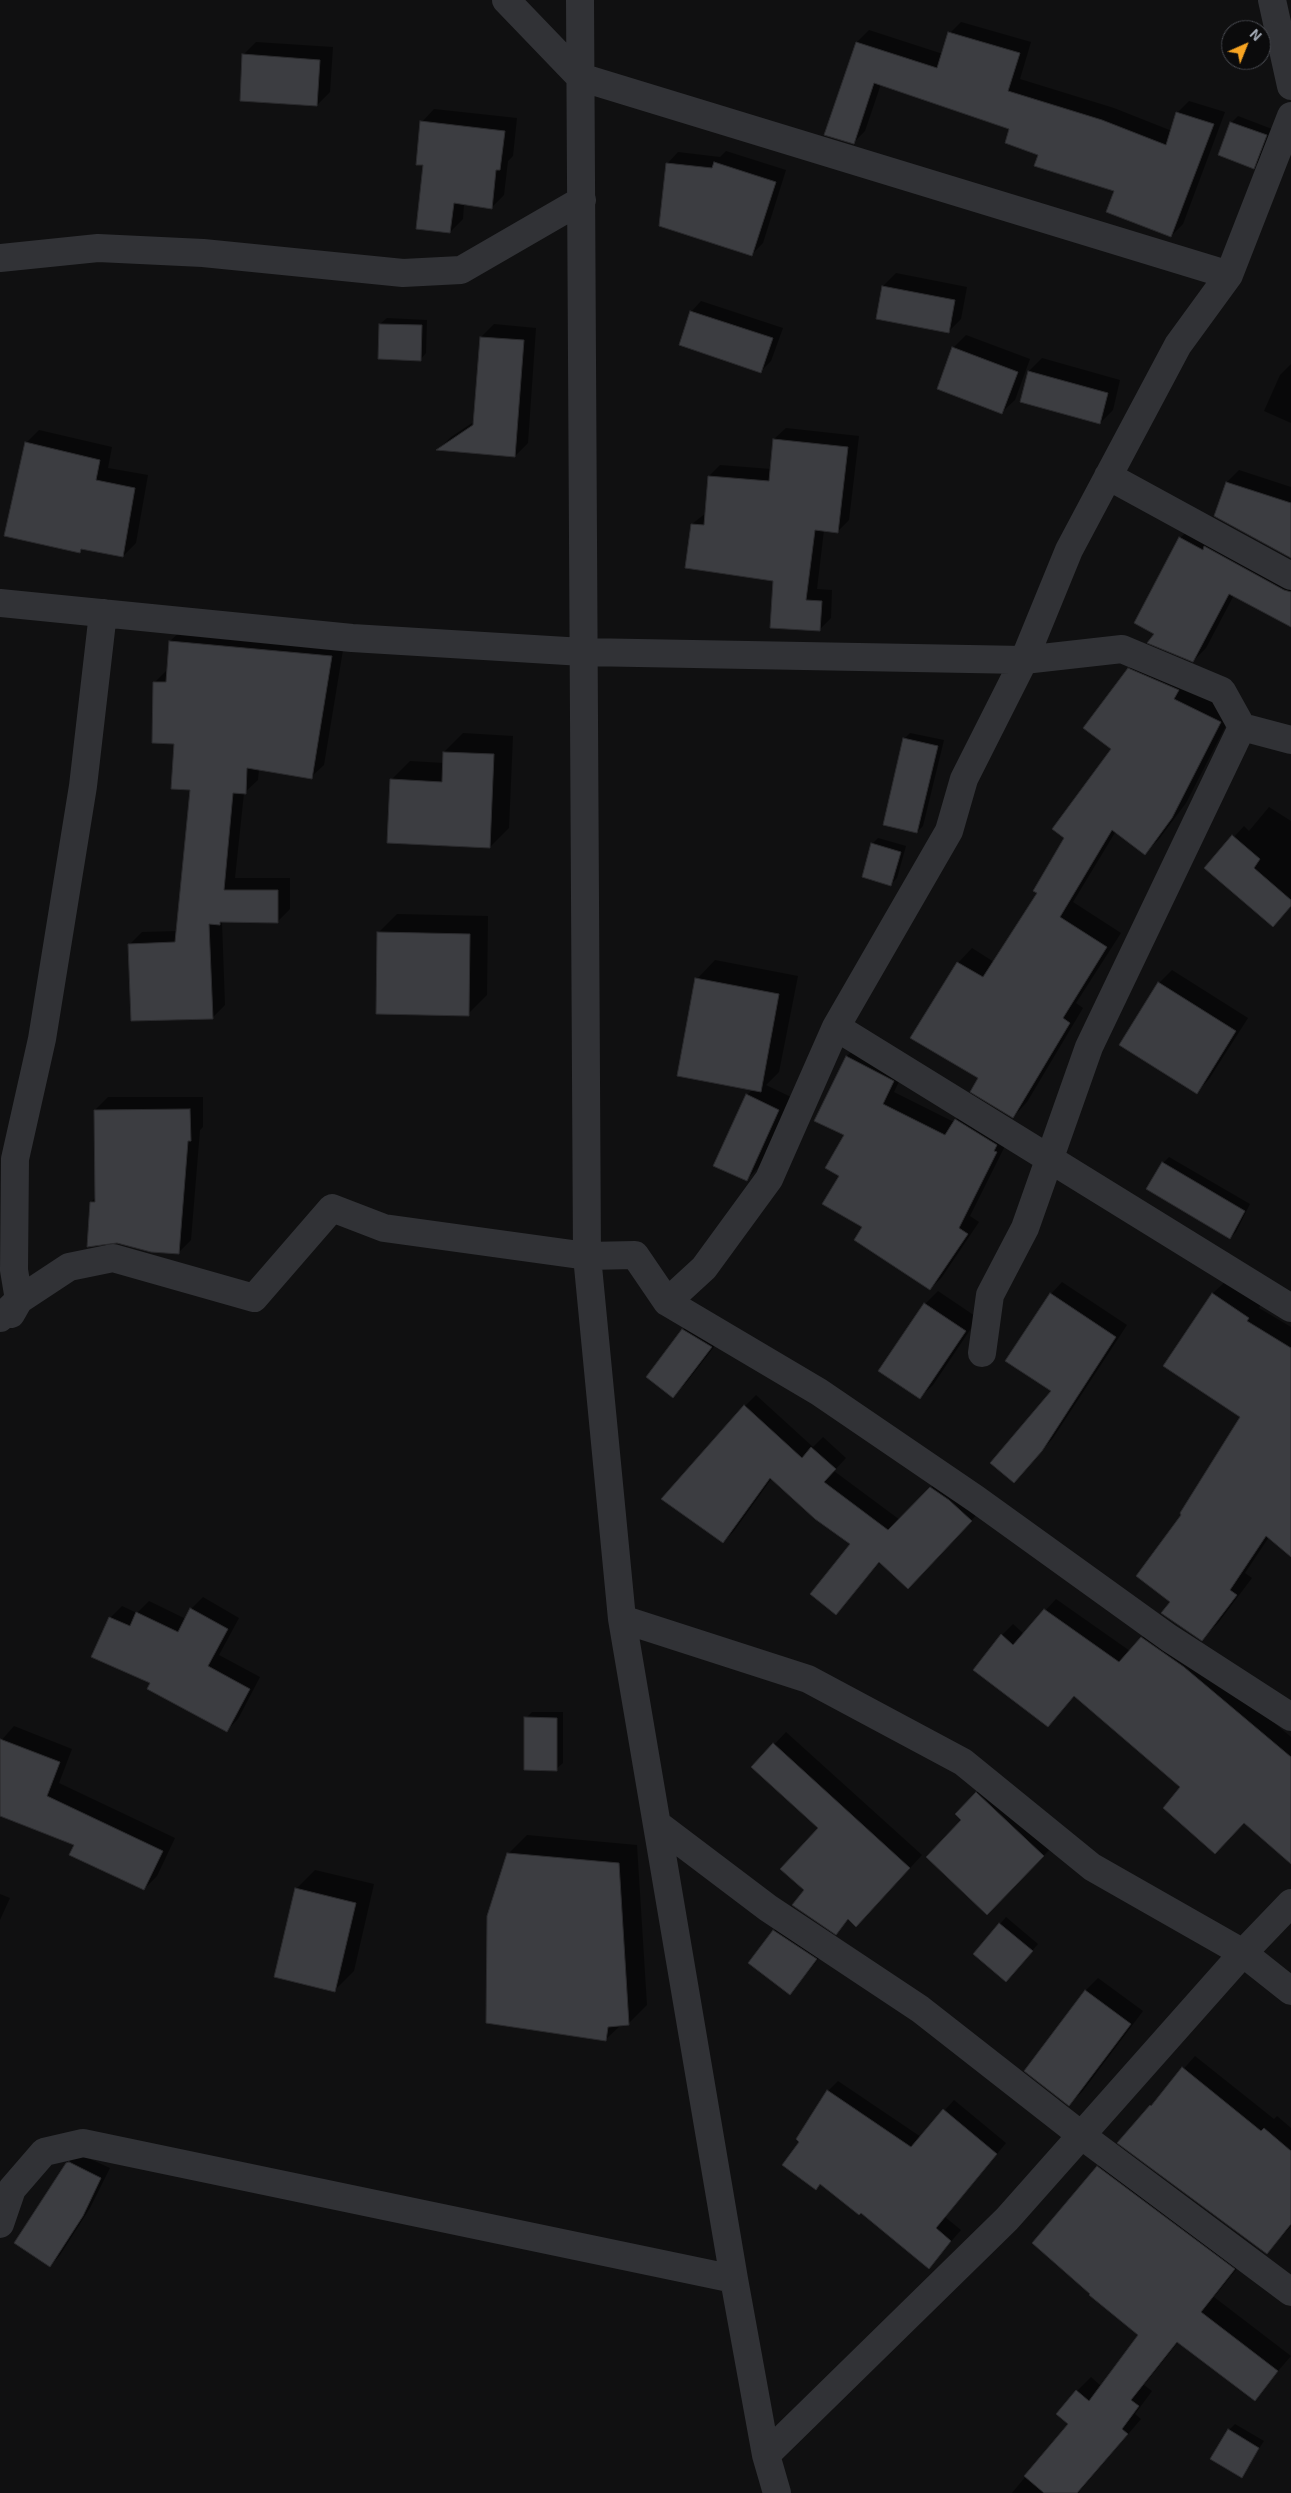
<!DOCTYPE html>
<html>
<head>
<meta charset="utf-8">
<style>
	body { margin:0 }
	#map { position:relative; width:1291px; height:2493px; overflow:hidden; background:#101011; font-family:"Exo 2",sans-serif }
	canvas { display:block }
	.north { position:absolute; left:1221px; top:20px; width:50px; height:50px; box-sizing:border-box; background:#0b0b0c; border:1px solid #47494f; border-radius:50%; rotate:44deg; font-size:14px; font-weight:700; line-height:20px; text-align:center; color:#a0a7b3 }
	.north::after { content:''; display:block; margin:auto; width:18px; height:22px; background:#f7a422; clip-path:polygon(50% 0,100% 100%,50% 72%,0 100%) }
</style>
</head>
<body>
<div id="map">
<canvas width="1291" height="2493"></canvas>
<div class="north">N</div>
</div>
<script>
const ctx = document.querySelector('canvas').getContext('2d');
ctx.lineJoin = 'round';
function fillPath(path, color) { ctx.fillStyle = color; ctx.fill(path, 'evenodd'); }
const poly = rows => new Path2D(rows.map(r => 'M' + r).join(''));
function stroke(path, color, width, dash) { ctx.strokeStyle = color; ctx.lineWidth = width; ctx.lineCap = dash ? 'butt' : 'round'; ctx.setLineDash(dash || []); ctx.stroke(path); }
const shadow = poly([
	[961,22,1031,42,1020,79,1114,108,1172,131,1177,113,1189,101,1225,112,1183,224,1171,236,1116,190,1039,154,1011,129,881,84,865,131,853,143,857,42,869,30,943,54,949,34],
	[256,42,333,47,330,92,317,105,243,55],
	[434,109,517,118,513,156,508,161,504,195,491,208,464,204,463,219,450,232,424,164,422,122],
	[1238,116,1272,129,1260,161,1253,167,1231,123],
	[726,151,786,170,763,243,751,255,667,164,678,152,720,157],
	[896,273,967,287,961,319,948,332,883,286],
	[701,301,783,328,771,361,761,371,691,312],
	[387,318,427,320,426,353,420,360,380,324],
	[494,324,536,328,528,443,515,456,439,449,451,437,475,421,481,337],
	[966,335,1030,359,1015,400,1002,412,953,348],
	[1042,358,1120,380,1113,410,1100,423,1022,401,1029,371],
	[1291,364,1291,423,1264,411,1280,375],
	[786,428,859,436,849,520,838,531,824,530,817,589,832,590,831,618,819,630,775,580,692,524,706,513,709,476,720,465,771,469,774,439],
	[39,430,112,447,108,468,148,475,136,543,123,556,83,548,79,552,26,443],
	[1239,470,1291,487,1291,557,1216,516,1227,482],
	[1193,526,1291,575,1291,626,1234,595,1206,648,1193,661,1156,633,1180,538],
	[183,629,344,644,324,765,311,777,259,769,258,780,244,793,235,878,290,878,290,909,277,922,222,922,225,1005,212,1018,130,944,142,932,178,931,191,789,155,682,167,670,170,641],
	[1143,655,1235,708,1186,803,1159,839,1145,853,1116,831,1073,902,1121,933,1076,1003,1083,1008,1027,1102,1013,1117,980,1078,958,963,972,948,994,962,1038,893,1113,748,1129,669],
	[463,733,513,736,509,828,490,847,391,780,410,761,444,763,444,752],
	[910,733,944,740,923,826,917,832,904,739],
	[1269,807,1291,821,1291,906,1206,868,1244,826,1249,831],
	[878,838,906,846,897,878,891,884,872,844],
	[397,914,488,916,487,995,468,1014,378,933],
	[715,960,798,976,779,1072,766,1085,791,1097,759,1167,746,1180,747,1095,753,1089,697,979],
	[1172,970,1248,1018,1209,1079,1197,1092,1159,983],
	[859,1045,905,1069,894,1092,954,1122,967,1108,1008,1140,970,1216,979,1222,942,1277,930,1289,863,1226,841,1176,845,1135,847,1056],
	[108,1097,203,1097,203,1127,200,1130,191,1240,178,1253,91,1202,96,1197,95,1110],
	[1169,1157,1250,1204,1236,1232,1230,1238,1163,1163],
	[1226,1281,1261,1304,1259,1308,1291,1327,1291,1441,1165,1366,1213,1293],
	[1062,1282,1127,1325,1053,1438,1014,1482,1052,1390,1051,1294],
	[938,1291,978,1318,933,1385,920,1397,925,1304],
	[696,1317,724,1334,686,1383,673,1396,683,1330],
	[756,1395,813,1447,823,1437,846,1458,834,1471,900,1520,942,1476,982,1509,919,1576,880,1562,836,1613,852,1544,772,1478,734,1531,723,1542,745,1406],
	[1291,1477,1291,1555,1269,1537,1245,1573,1252,1578,1218,1623,1202,1639,1172,1602],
	[203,1597,239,1618,219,1655,260,1677,238,1719,226,1731,152,1682,110,1618,122,1606,137,1613,149,1601,186,1619,191,1609],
	[1056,1599,1130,1651,1152,1627,1195,1656,1291,1737,1291,1856,1244,1821,1182,1786,1075,1695,1048,1726,1002,1635,1013,1624,1024,1634],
	[532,1712,563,1712,563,1763,556,1769,526,1718],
	[14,1726,72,1749,59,1783,175,1838,157,1876,144,1889,75,1844,0,1815,0,1742],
	[786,1732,922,1855,868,1914,849,1919,836,1933,805,1890,820,1828,753,1767],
	[989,1780,1056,1843,999,1901,963,1820,956,1814],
	[527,1835,637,1845,647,2005,628,2024,621,2025,606,2039,508,1854],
	[315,1870,374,1884,354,1971,335,1990,296,1889],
	[0,1894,10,1898,0,1920],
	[1006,1917,1038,1944,1012,1974,975,1954],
	[787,1918,829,1946,790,1994,774,1931],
	[1098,1978,1143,2011,1082,2092,1069,2104,1085,1991],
	[1195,2056,1274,2119,1277,2116,1291,2128,1291,2226,1267,2253,1119,2142],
	[838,2081,921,2137,954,2100,1006,2143,945,2217,961,2230,929,2267,861,2211,821,2183,816,2188,828,2091],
	[77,2153,110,2168,90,2208,60,2255,50,2266,66,2164],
	[1112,2153,1248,2255,1214,2297,1291,2356,1254,2399,1179,2341,1144,2385,1152,2391,1135,2414,1141,2419,1078,2493,1012,2493,1069,2424,1077,2391,1091,2377,1101,2386,1140,2334,1098,2167],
	[1235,2424,1264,2441,1241,2476,1229,2430]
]);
const building = poly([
	[948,32,1020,53,1008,91,1102,120,1166,145,1176,112,1214,124,1171,237,1106,212,1114,191,1034,166,1038,155,1005,143,1009,129,874,83,854,144,824,135,856,42,937,68,948,32],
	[242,54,320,60,317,106,240,101,242,54],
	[420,121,505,131,500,170,496,170,492,209,454,203,450,233,416,229,423,165,416,165,420,121],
	[1230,122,1267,135,1254,169,1218,155,1230,122],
	[714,162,776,182,752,256,659,226,666,163,712,168,714,162],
	[882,286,955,300,949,333,876,319,882,286],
	[690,311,773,338,761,373,679,345,690,311],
	[379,324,422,325,421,361,378,359,379,324],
	[480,337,524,340,515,457,436,450,473,425,480,337],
	[952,347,1018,372,1002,414,937,389,952,347],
	[1028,371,1108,393,1100,424,1020,402,1028,371],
	[773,439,848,447,838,533,815,530,806,600,822,601,820,631,770,628,773,581,685,568,691,524,704,525,708,476,769,481,773,439],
	[25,442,100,460,96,480,135,488,123,557,81,549,80,553,4,536,25,442],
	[1226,482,1291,503,1291,558,1214,516,1226,482],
	[1179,537,1203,550,1204,546,1284,590,1291,592,1291,627,1229,594,1193,662,1147,643,1154,634,1134,623,1179,537],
	[169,641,332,656,312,779,247,768,246,794,233,793,224,890,278,890,278,923,220,922,220,925,209,924,213,1019,131,1021,128,944,175,942,190,790,171,789,174,744,152,743,153,682,166,682,169,641],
	[1128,668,1179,690,1174,699,1221,722,1172,818,1145,855,1112,830,1060,917,1107,947,1063,1018,1070,1023,1013,1118,970,1092,978,1078,910,1038,957,962,983,977,1037,893,1033,891,1064,838,1052,829,1111,749,1083,728,1128,668],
	[903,738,938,746,917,833,883,825,903,738],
	[443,752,494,754,490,848,387,843,390,779,442,782,443,752],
	[1232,835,1260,859,1254,868,1291,900,1291,906,1273,927,1204,868,1232,835],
	[871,843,901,852,891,886,862,877,871,843],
	[377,932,470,934,469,1016,376,1014,377,932],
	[695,978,779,994,761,1092,677,1076,695,978],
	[1158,982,1236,1031,1197,1094,1119,1045,1158,982],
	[846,1056,894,1081,883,1104,945,1135,955,1119,997,1145,994,1151,997,1152,959,1228,968,1234,930,1290,854,1240,862,1227,822,1204,839,1176,825,1168,844,1135,814,1121,846,1056],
	[746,1094,779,1110,747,1181,713,1166,746,1094],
	[190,1109,191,1141,188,1141,179,1254,151,1252,117,1243,87,1247,90,1202,95,1202,94,1110,190,1109],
	[1162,1162,1245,1211,1230,1239,1146,1189,1162,1162],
	[1050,1293,1116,1337,1042,1451,1014,1483,990,1463,1051,1391,1005,1361,1050,1293],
	[1212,1293,1249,1318,1247,1321,1291,1348,1291,1557,1266,1536,1230,1590,1237,1595,1202,1641,1161,1613,1170,1602,1136,1576,1181,1515,1180,1513,1240,1417,1163,1366,1212,1293],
	[924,1303,966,1331,920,1399,878,1371,924,1303],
	[682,1329,712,1347,673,1398,646,1377,682,1329],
	[744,1405,802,1458,811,1447,836,1469,824,1482,888,1530,930,1487,949,1500,972,1521,908,1589,879,1562,836,1615,810,1594,850,1544,815,1519,770,1478,723,1543,661,1499,744,1405],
	[190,1608,228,1629,208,1666,250,1689,227,1732,147,1689,150,1683,91,1657,109,1617,130,1626,136,1612,178,1632,190,1608],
	[1044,1609,1119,1662,1141,1637,1184,1667,1291,1757,1291,1864,1244,1823,1215,1854,1163,1808,1180,1787,1074,1696,1048,1727,973,1670,1001,1634,1013,1645,1044,1609],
	[524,1717,557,1718,557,1771,524,1770,524,1717],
	[0,1739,60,1762,47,1796,163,1851,144,1890,69,1855,74,1845,0,1816,0,1739],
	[773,1743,910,1868,856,1927,848,1919,836,1935,792,1905,804,1890,780,1869,818,1828,751,1767,773,1743],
	[976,1792,1044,1856,987,1915,926,1857,961,1820,955,1814,976,1792],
	[507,1853,619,1863,629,2025,608,2027,606,2041,486,2023,487,1916,507,1853],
	[295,1888,356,1903,335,1992,274,1977,295,1888],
	[999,1923,1033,1951,1006,1982,973,1954,999,1923],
	[773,1930,817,1959,790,1995,748,1963,773,1930],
	[1085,1990,1131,2024,1069,2106,1024,2071,1085,1990],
	[1182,2067,1261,2131,1264,2128,1291,2151,1291,2224,1267,2254,1117,2143,1150,2105,1151,2106,1182,2067],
	[827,2090,911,2147,943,2109,997,2154,936,2228,951,2241,929,2269,861,2213,859,2215,820,2184,816,2190,782,2165,799,2142,796,2139,827,2090],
	[69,2162,101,2178,83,2216,50,2267,14,2243,66,2163,69,2162],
	[1097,2166,1235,2269,1201,2312,1278,2371,1255,2401,1177,2342,1131,2400,1139,2406,1122,2429,1128,2434,1077,2493,1044,2493,1024,2476,1068,2424,1056,2414,1076,2390,1089,2401,1138,2335,1089,2295,1090,2294,1032,2243,1097,2166],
	[1228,2429,1259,2448,1242,2478,1210,2459,1228,2429]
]);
const minor = poly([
	[506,0,580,77,1229,275],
	[580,0,587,1256,622,1619,734,2279,766,2455,777,2493],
	[1272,0,1291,86],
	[1291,116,1229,275,1178,345,1069,550,1024,660,964,779,949,831,836,1027,1291,1308],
	[0,258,98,248,203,253,403,273,461,270,582,200],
	[1108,476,1291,576],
	[0,603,352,638,583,652,1024,660,1122,649,1222,691,1242,727],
	[667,1302,704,1268,769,1179,836,1027],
	[11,1314,19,1300,14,1270,15,1159,42,1039,83,786,103,613],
	[0,1318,19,1300,69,1267,113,1258,254,1298,332,1208,384,1228,587,1256,635,1255,667,1302,819,1392,976,1499,1169,1638,1291,1717],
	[982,1353,990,1295,1025,1228,1089,1047,1242,727,1291,740],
	[622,1619,808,1679,963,1762,1092,1867,1243,1953,1291,1903],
	[657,1824,768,1908,920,2009,1081,2135,1291,2292],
	[0,2224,12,2189,44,2152,83,2143,734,2279],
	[766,2455,1007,2219,1243,1953,1291,1991]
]);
fillPath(shadow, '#0007');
fillPath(building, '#3c3d41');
stroke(building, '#2a2a2d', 1);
stroke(minor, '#313236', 28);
</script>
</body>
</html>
